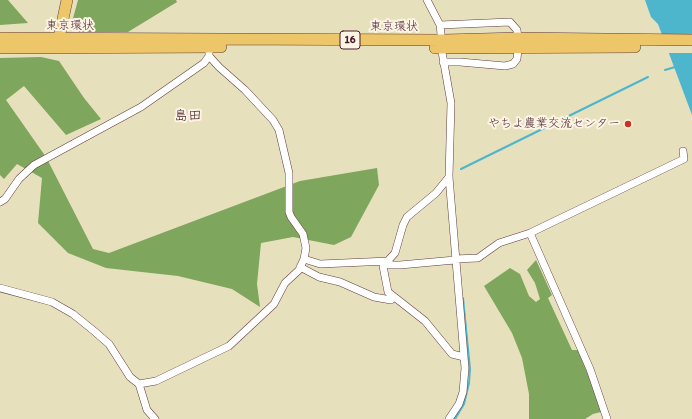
<!DOCTYPE html>
<html>
<head>
<meta charset="utf-8">
<style>
	body { margin:0 }
	canvas { display:block; background:#e7e0bc }
</style>
</head>
<body>
<canvas width="692" height="419"></canvas>
<script>
const ctx = document.querySelector('canvas').getContext('2d');
ctx.lineJoin = 'round';
function fillPath(path, color) { ctx.fillStyle = color; ctx.fill(path, 'evenodd'); }
const poly = rows => new Path2D(rows.map(r => 'M' + r).join(''));
function stroke(path, color, width, dash) { ctx.strokeStyle = color; ctx.lineWidth = width; ctx.lineCap = dash ? 'butt' : 'round'; ctx.setLineDash(dash || []); ctx.stroke(path); }
function write(font, color, halo, rows, align = 'center') {
  ctx.font = font + ' Itim,"Klee One",sans-serif'; ctx.lineWidth = 4; ctx.setLineDash([]); ctx.textBaseline = 'middle'; ctx.strokeStyle = halo; ctx.fillStyle = color; for (const [text, x, y, turn = 0] of rows) {
    ctx.save(); ctx.translate(x, y); ctx.rotate((+turn || 0) * Math.PI / 180); ctx.textAlign = isNaN(turn) ? turn : align; if (halo) ctx.strokeText(text, 0, 0); ctx.fillText(text, 0, 0); ctx.restore();
  }
}
const forest = poly([
	[0,0,8,0,28,23,0,25],
	[78,0,176,0,177,2,128,32,79,32,72,22],
	[41,57,59,61,84,98,101,119,66,135,24,86,6,100,46,157,93,249,109,253,300,181,377,168,379,185,351,237,334,245,293,237,261,243,257,284,260,307,232,289,178,276,106,268,68,253,38,223,42,178,17,164,4,179,0,175,0,58],
	[536,260,552,295,548,298,572,350,578,350,594,389,601,412,593,414,585,419,529,419,529,394,522,358,512,333,484,286,510,268,520,274,529,296,536,302,540,299,535,283,527,270]
]);
const water = poly([
	[645,0,692,0,692,115,658,24,651,17]
]);
const pier = poly([
	[659,34,692,34,692,53,666,53]
]);
const stream = poly([
	[665,70,675,67],
	[461,169,648,77],
	[455,419,464,404,469,383,470,369,463,298]
]);
const minor = poly([
	[427,0,440,25,441,34],
	[440,25,510,22,517,30,518,38],
	[442,52,451,103,449,177,465,368,463,392,459,404,449,419],
	[443,62,460,62,505,66,513,64,517,59,518,49],
	[449,177,436,193,407,217,403,225,395,253,383,266,388,292,425,321,452,354,464,357],
	[0,202,5,199,19,179,34,165,141,107,204,63,209,56,209,51],
	[530,233,590,369,607,419],
	[304,259,320,264,389,261],
	[455,259,478,258,499,243,530,233,684,159,683,151],
	[386,263,389,265,400,265,455,260],
	[300,267,319,277,340,282,374,297,391,300,393,297],
	[0,288,52,302,73,314,94,331,109,344,130,377,139,384,147,410,155,419],
	[139,384,156,381,229,346,274,304,285,283,299,270,304,259,306,248,303,234,291,217,289,212,289,173,279,130,273,120,245,90,219,67,209,56]
]);
const primary = poly([
	[57,47,67,0]
]);
const trunk = poly([
	[0,38,444,40,518,38,692,40],
	[0,48,221,47],
	[435,48,635,47]
]);
const markers = [
	[628,124,4,"#c8321e"]
];
const shields = [
	[350,40,20]
];
const shieldNames = [
	["16",350,40]
];
const streetNames = [
	["東京環状",70,26],
	["東京環状",394,27]
];
const poiNames = [
	["やちよ農業交流センター",620,124]
];
const quarterNames = [
	["島田",188,116]
];
fillPath(forest, '#7ea65d');
fillPath(water, '#4db5cc');
fillPath(pier, '#e7e0bc');
stroke(stream, '#4db5cc', 2);
stroke(minor, '#623c41', 8);
stroke(primary, '#623c41', 12);
stroke(trunk, '#623c41', 12);
stroke(minor, '#fff', 7);
stroke(primary, '#ecc669', 11);
stroke(trunk, '#ecc669', 11);
for (const [x, y, r, color] of markers) { const dot = new Path2D(); dot.arc(x, y, r, 0, 2 * Math.PI); ctx.fillStyle = color; ctx.fill(dot); stroke(dot, '#fcf5e5', 1.5); }
for (const [x, y, w] of shields) { const box = new Path2D(); box.roundRect(x - w / 2, y - 9, w, 18, 3); ctx.fillStyle = '#fcf5e5'; ctx.fill(box); stroke(box, '#4a1f2b', 1); }
write('bold 11px', '#4a1f2b', null, shieldNames);
write('12px', '#4a1f2b', '#fcf5e5', streetNames);
write('12px', '#4a1f2b', '#fcf5e5', poiNames, 'right');
write('14px', '#4a1f2b', '#fcf5e5', quarterNames);
</script>
</body>
</html>
